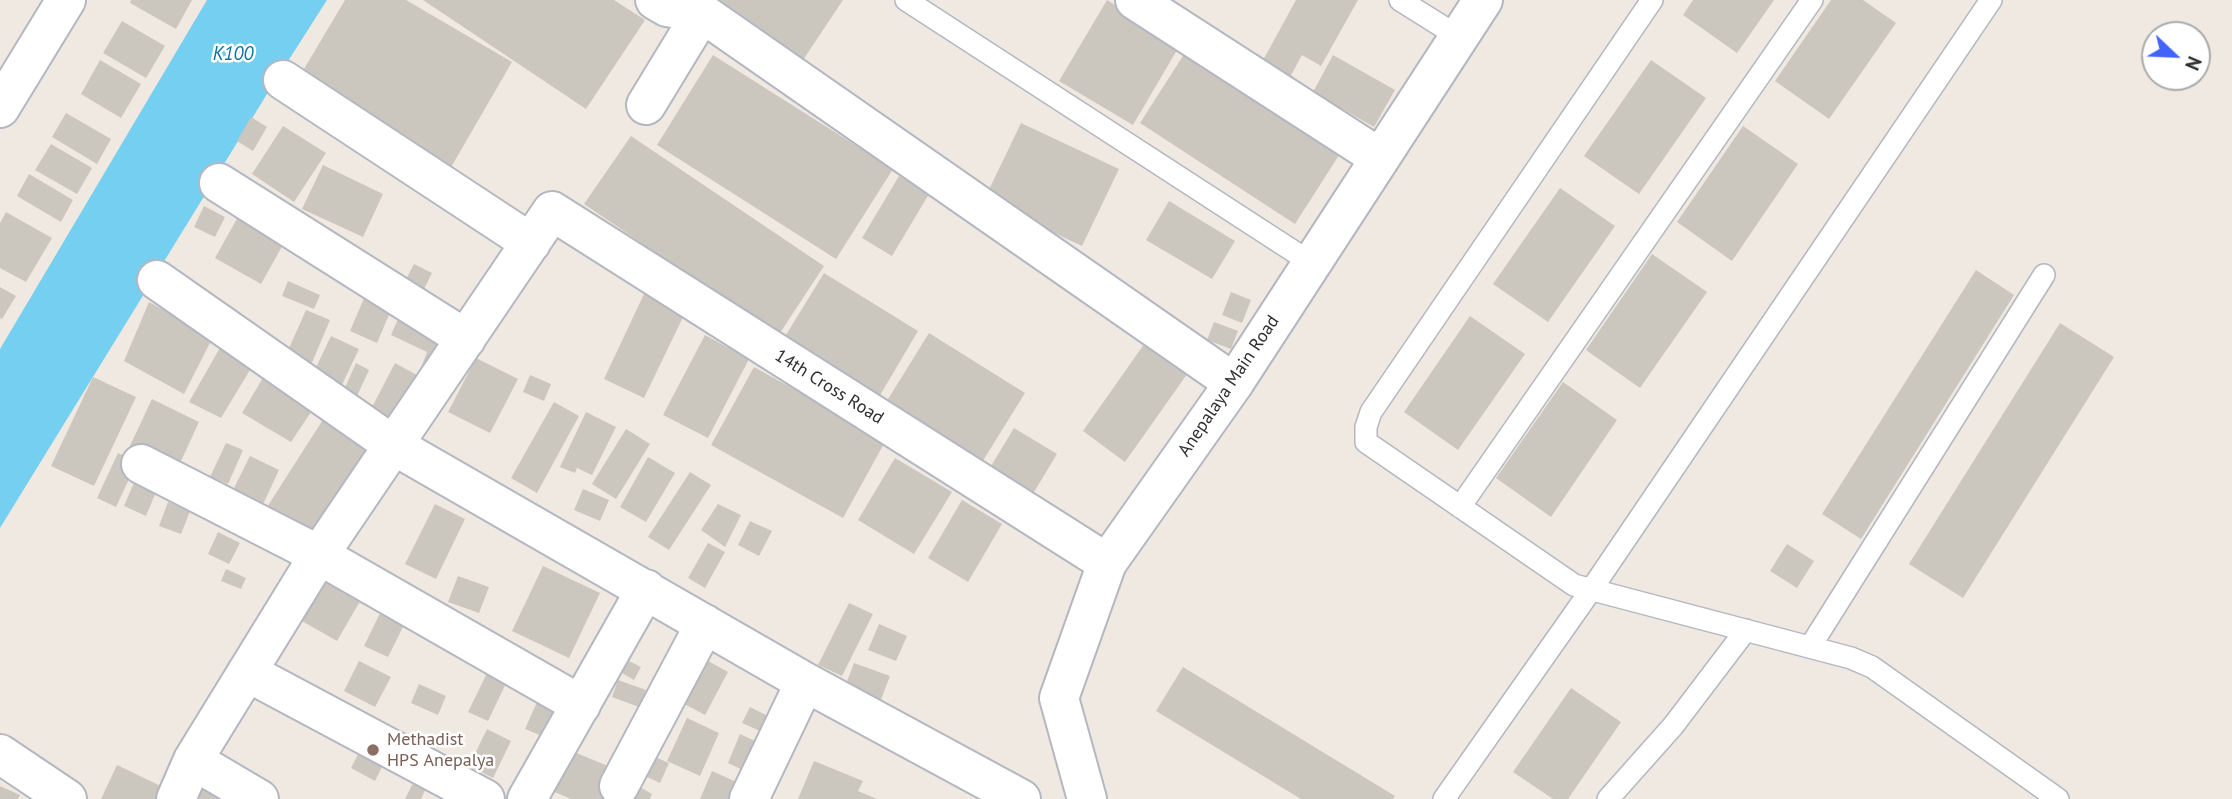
<!DOCTYPE html>
<html>
<head>
<meta charset="utf-8">
<style>
	body { margin:0 }
	#map { position:relative; width:2232px; height:799px; overflow:hidden; background:#efe9e1; font-family:"PT Sans",sans-serif }
	canvas { display:block }
	.north { position:absolute; left:2141px; top:21px; width:70px; height:70px; box-sizing:border-box; background:#fff; border:2px solid #ababab; border-radius:50%; rotate:113deg; font-size:19px; font-weight:700; line-height:28px; text-align:center; color:#2e2e2e }
	.north::after { content:''; display:block; margin:auto; width:24px; height:32px; background:#4264fb; clip-path:polygon(50% 0,100% 100%,50% 72%,0 100%) }
</style>
</head>
<body>
<div id="map">
<canvas width="2232" height="799"></canvas>
<div class="north">N</div>
</div>
<script>
const ctx = document.querySelector('canvas').getContext('2d');
ctx.lineJoin = 'round';
function fillPath(path, color) { ctx.fillStyle = color; ctx.fill(path, 'evenodd'); }
const poly = rows => new Path2D(rows.map(r => 'M' + r).join(''));
function stroke(path, color, width, dash) { ctx.strokeStyle = color; ctx.lineWidth = width; ctx.lineCap = dash ? 'butt' : 'round'; ctx.setLineDash(dash || []); ctx.stroke(path); }
function write(font, color, halo, rows, align = 'center') {
  ctx.font = font + ' "PT Sans",sans-serif'; ctx.lineWidth = 5; ctx.setLineDash([]); ctx.textBaseline = 'middle'; ctx.strokeStyle = halo; ctx.fillStyle = color; for (const [text, x, y, turn = 0] of rows) {
    ctx.save(); ctx.translate(x, y); ctx.rotate((+turn || 0) * Math.PI / 180); ctx.textAlign = isNaN(turn) ? turn : align; if (halo) ctx.strokeText(text, 0, 0); ctx.fillText(text, 0, 0); ctx.restore();
  }
}
const water = poly([
	[207,0,327,0,267,94,0,528,0,349]
]);
const building = poly([
	[131,0,192,0,176,29,130,3],
	[345,0,406,0,512,62,450,169,298,79],
	[423,0,614,0,645,20,586,109],
	[717,0,843,0,801,63,713,6],
	[1107,0,1180,45,1133,125,1059,81],
	[1296,0,1358,0,1321,66,1302,55,1289,79,1261,64],
	[1693,0,1774,0,1737,53,1683,15],
	[1831,0,1863,0,1896,23,1829,119,1775,81],
	[122,21,165,46,146,78,103,53],
	[1188,48,1343,149,1295,224,1140,123],
	[713,55,893,169,836,259,657,145],
	[1333,55,1395,90,1374,127,1313,92],
	[100,60,141,84,121,118,81,94],
	[1651,60,1706,98,1639,194,1584,156],
	[66,113,111,139,97,164,52,137],
	[251,117,267,127,253,151,237,141],
	[1021,123,1119,169,1082,246,984,200],
	[283,126,326,153,294,202,252,174],
	[1743,126,1798,164,1732,261,1677,222],
	[631,136,824,266,778,336,584,204],
	[51,144,92,168,77,194,35,170],
	[323,165,383,194,363,237,302,209],
	[29,174,73,200,61,222,17,196],
	[899,176,929,194,892,256,862,238],
	[1560,188,1615,226,1548,322,1493,284],
	[1169,201,1235,241,1212,279,1146,240],
	[204,206,225,217,215,237,194,227],
	[243,208,289,234,261,284,215,258],
	[6,212,52,238,26,282,0,268,0,223],
	[1652,254,1707,292,1640,388,1586,350],
	[414,264,432,273,420,297,402,287],
	[1976,270,2014,295,1861,539,1822,514],
	[824,273,918,331,876,402,781,343],
	[288,281,320,295,314,309,282,296],
	[0,287,16,296,2,319,0,318],
	[367,291,394,303,377,343,350,331],
	[1231,292,1251,300,1242,323,1222,315],
	[644,294,685,313,644,398,604,379],
	[149,302,213,337,184,394,124,361],
	[306,310,330,320,311,365,286,355],
	[401,312,455,336,438,372,422,365,427,352,391,335],
	[1470,316,1525,354,1458,450,1404,412],
	[1214,322,1238,331,1231,349,1207,340],
	[2060,323,2114,357,1963,598,1909,564],
	[929,333,1025,393,976,472,880,412],
	[705,335,749,359,708,438,663,415],
	[331,336,359,349,340,389,312,376],
	[1147,340,1190,370,1125,462,1083,431],
	[221,346,253,365,221,418,189,402],
	[476,358,518,379,490,433,448,412],
	[356,363,369,370,356,398,343,392],
	[395,363,426,380,400,428,370,411],
	[754,367,886,440,843,518,711,445],
	[530,375,551,384,544,401,523,392],
	[264,376,313,409,291,442,242,413],
	[93,377,136,397,94,486,51,466],
	[1563,382,1617,420,1551,517,1496,478],
	[152,399,199,422,175,474,127,452],
	[554,402,579,416,537,493,511,478],
	[586,412,616,427,592,475,577,468,575,473,560,467],
	[324,418,371,448,309,546,262,515],
	[1014,428,1057,454,1034,492,991,466],
	[626,429,650,444,616,499,592,484],
	[226,443,243,450,228,484,210,477],
	[118,453,137,462,116,507,97,498],
	[250,456,279,470,258,515,228,500],
	[648,457,675,473,646,522,620,507],
	[895,458,952,492,914,554,858,520],
	[139,471,161,480,146,516,124,506],
	[690,472,711,485,669,550,648,537],
	[583,489,609,500,600,521,574,510],
	[962,500,1002,524,968,582,928,558],
	[168,502,190,511,181,534,159,526],
	[435,504,465,519,436,579,405,564],
	[718,504,741,515,725,547,701,530],
	[750,521,772,531,759,556,738,545],
	[218,532,240,543,229,564,208,554],
	[708,543,725,552,705,588,688,578],
	[1787,544,1814,561,1797,588,1770,571],
	[543,566,600,593,569,658,512,631],
	[226,569,246,578,241,589,221,581],
	[328,575,363,596,337,641,302,621],
	[458,576,489,587,479,613,448,602],
	[849,603,873,614,842,676,818,665],
	[384,605,408,617,388,657,364,646],
	[879,624,907,636,896,661,868,650],
	[697,655,728,672,705,715,673,698],
	[359,661,391,677,375,707,344,691],
	[629,661,641,667,634,680,622,673],
	[854,663,890,676,879,705,843,692],
	[491,665,510,675,488,721,468,712],
	[1183,667,1395,796,1393,799,1301,799,1156,711],
	[618,680,646,690,639,707,612,697],
	[419,684,446,696,438,715,411,703],
	[1571,688,1621,722,1568,799,1553,799,1513,772],
	[542,691,564,700,547,738,525,729],
	[750,707,770,717,762,732,742,723],
	[687,718,719,733,700,776,667,761],
	[487,729,511,741,493,778,469,766],
	[740,734,757,742,745,771,728,763],
	[366,739,390,751,375,781,351,768],
	[562,747,620,771,609,799,571,799,545,788],
	[643,752,669,763,660,783,634,771],
	[814,761,863,781,858,791,877,799,798,799],
	[117,765,167,789,162,799,101,799],
	[419,771,431,777,421,799,405,799],
	[712,771,741,784,735,799,700,799],
	[195,777,234,799,196,799],
	[628,780,652,794,650,799,622,799],
	[0,786,20,795,18,799,0,799]
]);
const lane = poly([
	[906,0,1310,262],
	[1400,0,1459,37],
	[1652,0,1371,412,1366,427,1366,442,1574,585,1851,658,1872,667,2058,799],
	[1460,507,1812,0],
	[1810,647,2044,275],
	[1444,799,1591,590,1991,0],
	[1608,799,1673,726,1746,630]
]);
const street = poly([
	[655,0,667,7,702,13,1234,383],
	[1135,0,1380,158],
	[283,80,531,243],
	[646,105,702,13],
	[0,108,66,0],
	[219,183,466,339],
	[157,280,393,445,805,682,1021,799],
	[141,464,319,555,581,705],
	[247,672,485,799],
	[0,754,67,799],
	[193,760,259,799],
	[619,786,705,624],
	[176,799,193,760,319,555,552,211,1107,563],
	[527,799,646,589],
	[749,799,805,682]
]);
const secondary = poly([
	[1087,799,1059,698,1107,563,1234,383,1483,0]
]);
const markers = [
	[373,750,7,"#8d6e63"]
];
const streetNames = [
	["Anepalaya Main Road",1229,386,-56],
	["14th Cross Road",829,387,32]
];
const educationNames = [
	["Methadist",387,740],
	["HPS Anepalya",387,761]
];
const waterNames = [
	["K100",233,55]
];
fillPath(water, '#75cff0');
fillPath(building, '#cbc7bf');
stroke(lane, '#b4b7c1', 24);
stroke(street, '#b4b7c1', 42);
stroke(secondary, '#b4b7c1', 42);
stroke(lane, '#fff', 21);
stroke(street, '#fff', 38);
stroke(secondary, '#fff', 38);
for (const [x, y, r, color] of markers) { const dot = new Path2D(); dot.arc(x, y, r, 0, 2 * Math.PI); ctx.fillStyle = color; ctx.fill(dot); stroke(dot, '#fff', 2.5); }
write('18px', '#2e2e2e', '#fff', streetNames);
write('18px', '#785e54', '#fff', educationNames, 'left');
write('italic 19px', '#0d6fa3', '#fff', waterNames);
</script>
</body>
</html>
